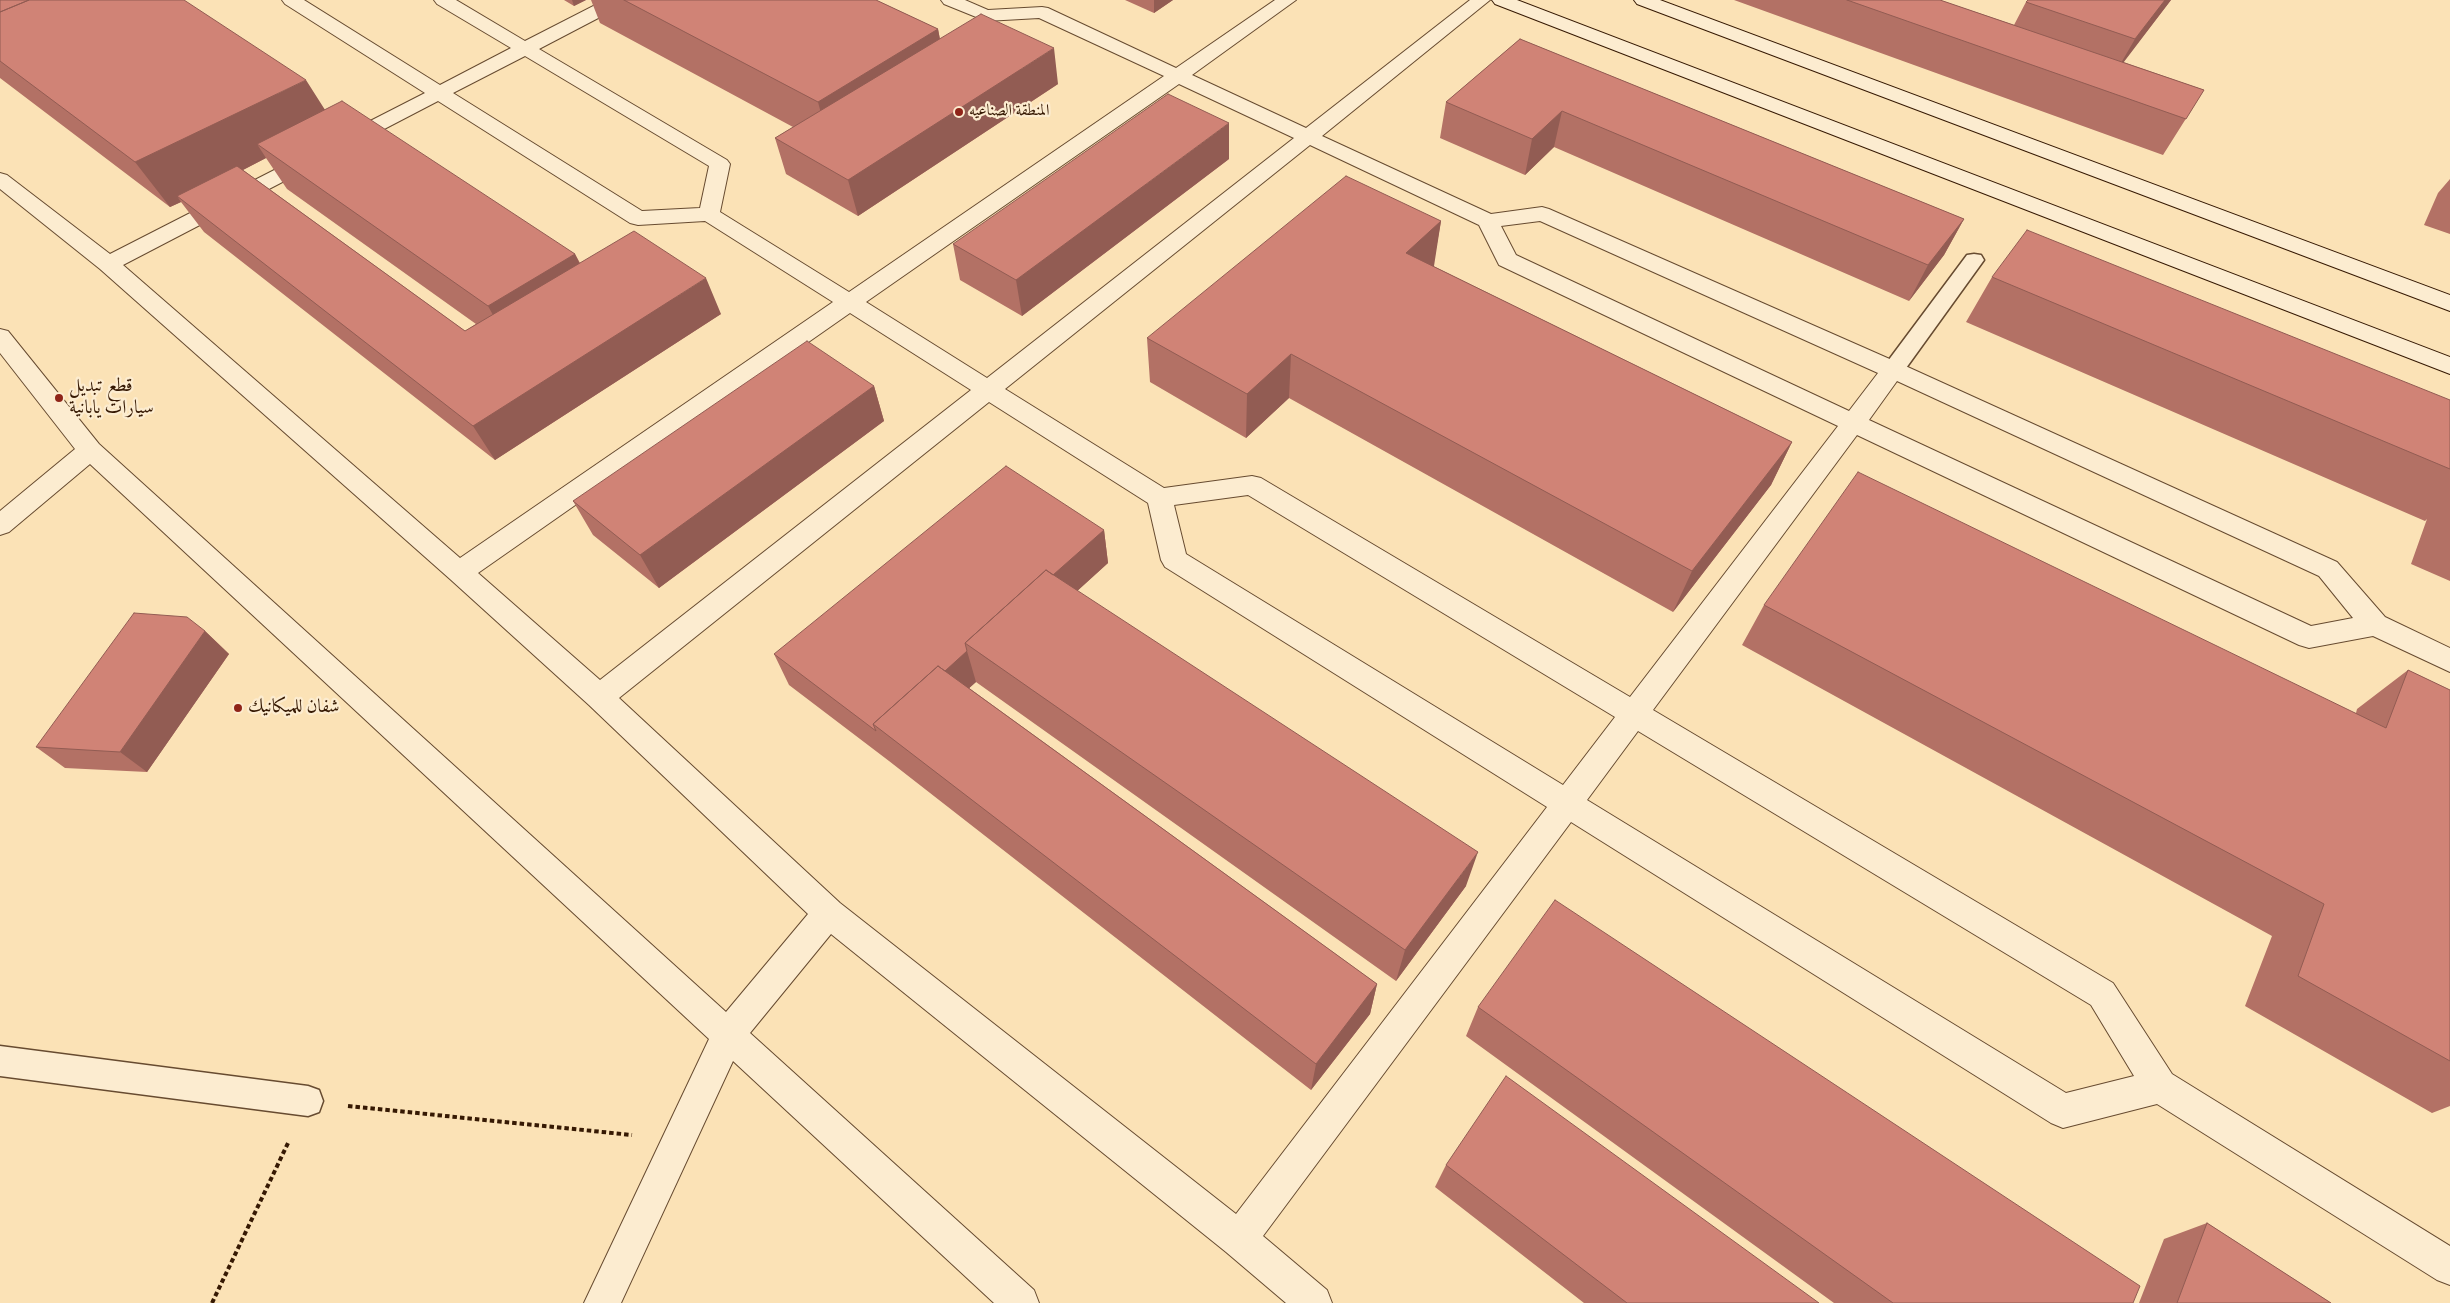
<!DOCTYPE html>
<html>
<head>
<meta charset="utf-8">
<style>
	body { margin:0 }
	canvas { display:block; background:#fbe2b6 }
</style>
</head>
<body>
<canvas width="2450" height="1303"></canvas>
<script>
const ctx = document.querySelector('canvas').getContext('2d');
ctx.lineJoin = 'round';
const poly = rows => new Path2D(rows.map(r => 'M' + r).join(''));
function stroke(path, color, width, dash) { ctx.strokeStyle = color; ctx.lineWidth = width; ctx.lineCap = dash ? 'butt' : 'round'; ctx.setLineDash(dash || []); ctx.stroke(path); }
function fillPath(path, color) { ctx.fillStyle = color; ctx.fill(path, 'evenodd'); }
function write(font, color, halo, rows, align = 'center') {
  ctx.font = font + ' "IM FELL DW Pica",Amiri,serif'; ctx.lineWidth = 4.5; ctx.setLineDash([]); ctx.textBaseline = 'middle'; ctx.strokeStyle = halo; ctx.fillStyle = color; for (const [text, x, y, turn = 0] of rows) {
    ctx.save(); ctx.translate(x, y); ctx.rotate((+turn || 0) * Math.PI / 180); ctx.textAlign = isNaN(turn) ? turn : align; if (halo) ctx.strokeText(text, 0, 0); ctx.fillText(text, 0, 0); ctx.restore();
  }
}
const path = poly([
	[348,1106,632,1135],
	[212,1303,289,1141]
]);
const service = poly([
	[1974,254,1981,255,1984,260,1901,375,1893,377,1885,375,1882,370,1885,365,1967,255,1974,254],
	[0,1046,308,1086,319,1090,323,1101,319,1112,308,1116,0,1076,0,1046]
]);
const minor = poly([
	[282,0,304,0,440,85,511,48,437,4,434,0,456,0,525,41,605,0,628,0,625,4,539,49,727,160,730,164,720,212,849,292,1164,76,1039,18,986,21,944,4,941,0,965,0,988,10,1042,7,1048,8,1176,68,1275,0,1296,0,1192,75,1306,128,1470,0,1490,0,1322,136,1491,214,1542,207,1549,209,1901,364,2337,562,2385,617,2450,648,2450,672,2373,636,2309,648,2299,645,1857,435,1653,710,2113,983,2172,1074,2450,1246,2450,1285,2437,1280,2157,1104,2063,1128,2051,1123,1571,822,1263,1236,1327,1290,1332,1303,1286,1303,1226,1252,831,934,750,1033,1034,1290,1039,1303,994,1303,733,1061,621,1303,584,1303,709,1039,90,464,9,532,0,535,0,511,75,449,0,353,0,329,8,331,99,444,726,1012,808,914,589,705,450,579,100,269,0,189,0,173,7,175,110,254,425,93,285,4,282,0],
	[525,56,709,166,700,208,642,211,453,93,525,56],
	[1179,84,1294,138,987,378,866,302,1179,84],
	[438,101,630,223,638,225,705,221,833,302,460,558,123,265,438,101],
	[1310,145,1479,225,1499,265,1838,426,1630,697,1261,478,1252,476,1164,488,1005,389,1310,145],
	[1540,221,1878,373,1849,411,1516,255,1501,226,1540,221],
	[850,313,971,390,600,680,478,573,850,313],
	[1897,381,2319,576,2353,618,2311,626,1869,420,1897,381],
	[989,402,1148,503,1161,560,1165,567,1547,807,1236,1214,840,903,619,698,989,402],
	[1248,495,1615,717,1563,785,1186,554,1174,505,1248,495],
	[1638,731,2091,1005,2134,1076,2066,1093,1587,800,1638,731]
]);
const secondary = poly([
	[1492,0,1517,0,2450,357,2450,374,1495,4,1492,0],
	[1634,0,1660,0,2450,295,2450,311,1637,4,1634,0]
]);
const wall = poly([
	[0,0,325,110,575,254,580,263,721,314,495,460,204,232,181,202,170,207,0,78],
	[266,158,287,189,476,324,465,331,243,170],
	[564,0,586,0,574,6],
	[591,0,876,0,938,29,940,39,1058,84,858,216,786,174,775,138,793,127,600,23],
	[1125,0,1173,0,1154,13],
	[1734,0,1940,0,2014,25,2026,2,2171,0,2123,62,2204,90,2163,155],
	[1520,39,1964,219,1944,255,1909,301,1554,147,1525,175,1440,138,1446,102],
	[1229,159,1022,316,960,280,953,244],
	[2450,179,2450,234,2424,225,2438,193],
	[1441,221,1433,266,1792,442,1771,485,1673,612,1289,398,1246,438,1150,382,1147,338],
	[1992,277,2450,400,2450,581,2411,564,2427,519,2425,521,1966,322],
	[874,386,884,421,659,588,593,535,573,501],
	[1104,530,1108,563,1077,591,1466,886,1396,981,976,682,969,688,1377,984,1370,1014,1311,1090,889,761,789,685,774,654],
	[1764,605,2356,713,2357,709,2408,670,2450,690,2450,1106,2432,1113,2245,1006,2272,936,1742,645],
	[205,631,229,654,147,772,65,768,36,747],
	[1478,1007,2133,1303,1834,1303,1466,1036],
	[1446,1165,1819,1303,1584,1303,1435,1187],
	[2207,1223,2331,1303,2139,1303,2164,1239]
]);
const shadedWall = poly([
	[572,0,586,0,574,6],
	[1154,0,1173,0,1154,13],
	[2165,0,2171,0,2114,75,2135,39],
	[938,29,946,74,830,147,818,102],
	[1054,48,1058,84,858,216,848,180],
	[306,80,334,124,257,144,266,158,183,201,177,196,181,202,170,207,135,162],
	[1562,111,1554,147,1525,175,1532,139],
	[1229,123,1229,159,1022,316,1016,280],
	[1964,219,1944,255,1909,301,1928,265],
	[1441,221,1434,266,1400,298,1406,253],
	[575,254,597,299,513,351,488,306],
	[706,278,721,314,495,460,473,426],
	[1291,354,1289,398,1246,438,1247,394],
	[874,386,884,421,659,588,640,555],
	[1792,442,1771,485,1673,612,1692,571],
	[1104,530,1108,563,996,665,971,647],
	[205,631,229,654,147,772,120,752],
	[967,651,976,682,904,747,880,728],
	[1478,852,1466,886,1396,981,1405,950],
	[1377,984,1370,1014,1311,1090,1316,1064]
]);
const building = poly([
	[0,0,29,0,0,12,0,0],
	[29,0,184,0,306,80,135,162,0,61,0,12,29,0],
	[624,0,876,0,938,29,818,102,624,0],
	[1847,0,1940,0,2204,90,2186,119,1847,0],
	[2028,0,2165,0,2135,39,2026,2,2028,0],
	[981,14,1054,48,848,180,775,138,981,14],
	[1520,39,1964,219,1928,265,1562,111,1532,139,1446,102,1520,39],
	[1168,94,1229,123,1016,280,953,244,1168,94],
	[342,101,575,254,488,306,257,144,342,101],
	[237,166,465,331,634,231,706,278,473,426,177,196,237,166],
	[1346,176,1441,221,1406,253,1792,442,1692,571,1291,354,1247,394,1147,338,1346,176],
	[2027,230,2450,400,2450,469,1992,277,2027,230],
	[807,341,874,386,640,555,573,501,807,341],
	[1006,466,1104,530,1053,575,1046,570,965,643,967,651,945,671,938,666,873,724,876,731,774,654,1006,466],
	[1858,472,2386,728,2408,670,2450,690,2450,1061,2298,976,2324,904,1764,605,1858,472],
	[1046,570,1478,852,1405,950,965,643,1046,570],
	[134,613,187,617,205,631,120,752,36,747,134,613],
	[938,666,1377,984,1316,1064,873,724,938,666],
	[1555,900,2140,1286,2133,1303,1893,1303,1478,1007,1555,900],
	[1506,1076,1819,1303,1627,1303,1446,1165,1506,1076],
	[2207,1223,2331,1303,2177,1303,2207,1223]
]);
const markers = [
	[959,112,5,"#8f2418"],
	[59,398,5,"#8f2418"],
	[238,708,5,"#8f2418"]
];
const farPoinames = [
	["المنطقة الصناعيه",969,112]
];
const poiNames = [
	["قطع تبديل",69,387],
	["سيارات يابانية",69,409],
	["شفان للميكانيك",248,708]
];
stroke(service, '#674b30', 3);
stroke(minor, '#674b30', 2);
stroke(secondary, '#361903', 2);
stroke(path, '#361903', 4, [4.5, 3]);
fillPath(service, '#fcecd0');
fillPath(minor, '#fcecd0');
fillPath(secondary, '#fcecd0');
fillPath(wall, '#b37165');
fillPath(shadedWall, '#925c53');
fillPath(building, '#d08376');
stroke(building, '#925c53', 1);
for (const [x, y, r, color] of markers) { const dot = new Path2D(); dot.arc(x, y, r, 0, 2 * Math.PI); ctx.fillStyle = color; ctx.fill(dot); stroke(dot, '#fcecd0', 2); }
write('16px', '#361903', '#fcecd0', farPoinames, 'left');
write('19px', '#361903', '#fcecd0', poiNames, 'left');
</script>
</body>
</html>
